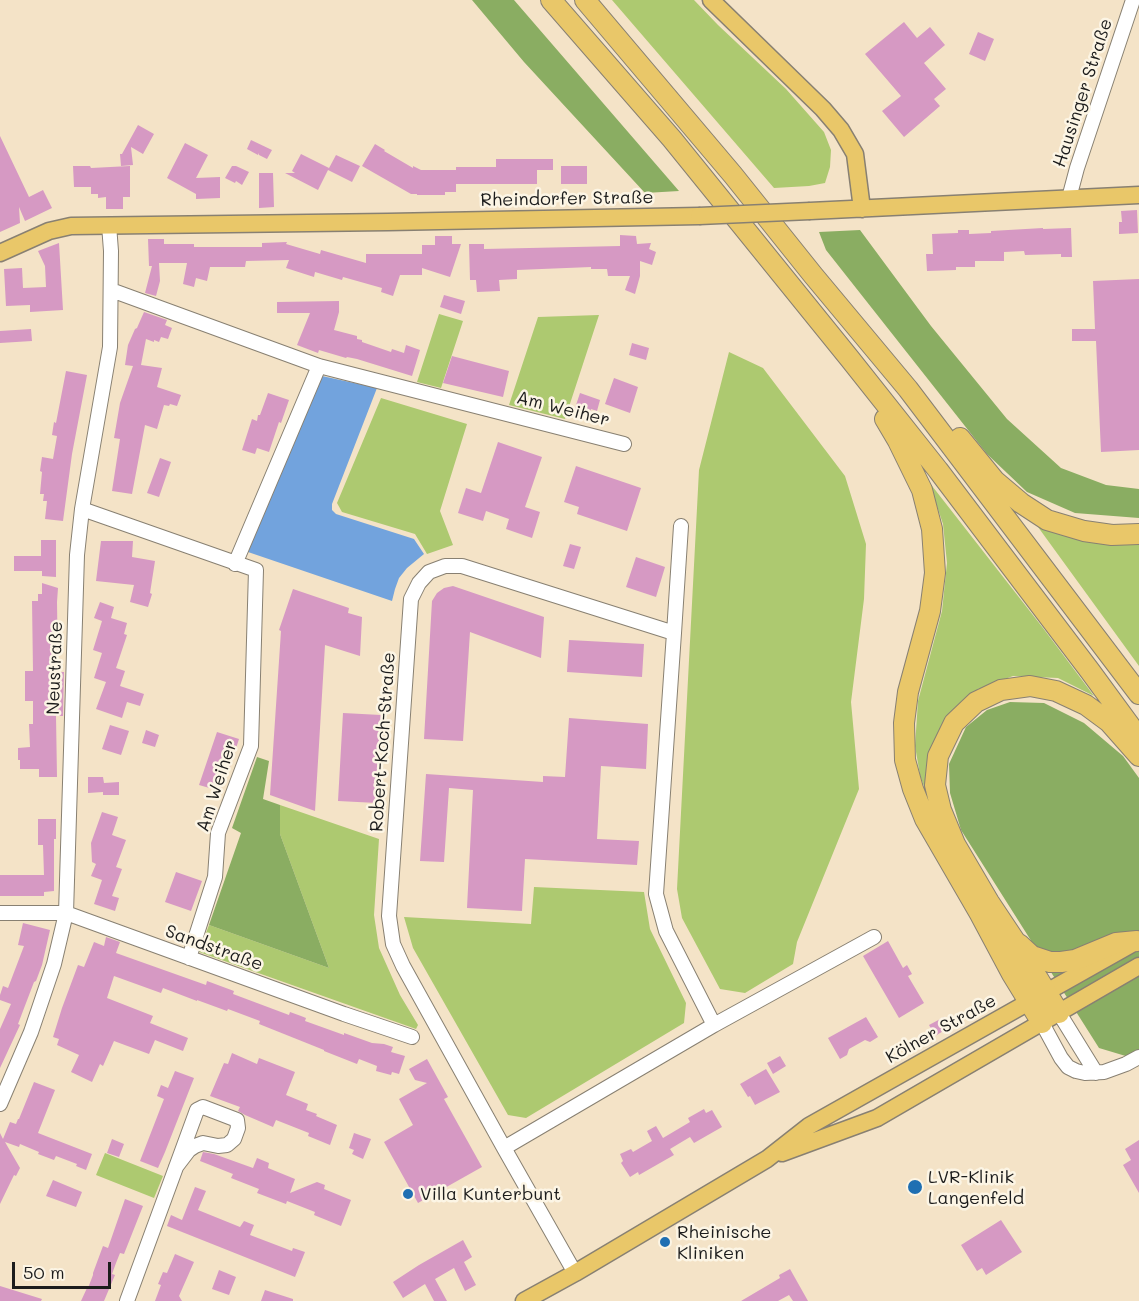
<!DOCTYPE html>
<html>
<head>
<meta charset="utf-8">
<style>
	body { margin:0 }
	#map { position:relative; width:1139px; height:1301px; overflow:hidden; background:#f4e3c7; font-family:Mali,sans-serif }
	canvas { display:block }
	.scale { position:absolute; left:12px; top:1262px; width:99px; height:27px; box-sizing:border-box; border:3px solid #1c1c1c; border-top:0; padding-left:8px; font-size:18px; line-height:21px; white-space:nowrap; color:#1c1c1c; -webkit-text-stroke:4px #fcf5e5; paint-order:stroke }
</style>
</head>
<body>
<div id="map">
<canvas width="1139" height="1301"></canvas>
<div class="scale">50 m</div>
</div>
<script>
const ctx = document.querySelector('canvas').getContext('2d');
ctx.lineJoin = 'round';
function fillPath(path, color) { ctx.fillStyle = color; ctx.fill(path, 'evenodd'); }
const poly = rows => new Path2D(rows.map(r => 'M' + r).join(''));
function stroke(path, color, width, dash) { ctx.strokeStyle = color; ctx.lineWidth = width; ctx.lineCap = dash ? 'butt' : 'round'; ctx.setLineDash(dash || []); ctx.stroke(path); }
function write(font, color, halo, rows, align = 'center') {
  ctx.font = font + ' Mali,sans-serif'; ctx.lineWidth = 5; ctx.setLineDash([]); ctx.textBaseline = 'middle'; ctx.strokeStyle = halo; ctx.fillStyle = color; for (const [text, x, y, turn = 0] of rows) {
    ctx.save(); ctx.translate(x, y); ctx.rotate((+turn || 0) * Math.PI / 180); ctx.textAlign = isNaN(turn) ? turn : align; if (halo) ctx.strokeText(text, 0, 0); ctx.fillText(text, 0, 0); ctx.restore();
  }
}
const green = poly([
	[612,0,694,0,718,25,786,89,824,132,831,150,830,167,825,183,809,186,774,188],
	[439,314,463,321,441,388,417,382],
	[599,315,565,419,509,405,538,317],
	[729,352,763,368,845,476,866,544,864,599,851,702,859,789,797,942,793,964,745,993,720,989,682,918,677,889,699,470],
	[381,398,467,424,440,511,453,545,427,554,415,534,342,512,337,503],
	[929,482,1043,628,1094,696,1058,678,1013,676,978,689,948,715,933,748,928,798,920,775,915,746,918,701,942,611,947,563,943,524],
	[1038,527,1093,543,1139,542,1139,666],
	[280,805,379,839,374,915,379,948,400,995,418,1025,416,1029,199,952,209,925,329,968,280,834],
	[534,887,644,892,650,929,686,1003,684,1023,526,1118,508,1115,413,948,404,917,531,924],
	[105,1153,163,1176,154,1198,96,1175]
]);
const forest = poly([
	[472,0,514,0,679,191,645,193,524,62],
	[860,230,931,326,1007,419,1061,468,1106,485,1139,489,1139,518,1075,513,1027,492,987,454,826,250,819,232],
	[1010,702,1044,703,1084,723,1123,756,1139,778,1139,1060,1099,1048,961,830,950,793,949,764,966,727,987,710],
	[257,757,269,761,263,799,280,805,280,834,329,968,209,925,241,833,232,828]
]);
const water = poly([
	[322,376,377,388,332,504,332,510,336,514,414,539,424,554,407,568,399,578,395,589,392,601,248,552]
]);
const building = poly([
	[904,22,917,38,930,27,945,45,924,63,946,89,934,99,940,106,904,137,882,111,901,96,865,54],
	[978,32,994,39,985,61,969,54],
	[138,125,154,134,143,154,131,147,133,165,121,166,120,154,122,154],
	[0,136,29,197,43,190,52,208,25,221,19,207,20,223,0,232],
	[251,140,272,150,267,159,259,155,259,153,258,155,247,149],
	[185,143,208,155,196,178,220,177,220,198,196,199,196,194,167,178],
	[375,144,385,150,384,151,413,168,413,166,421,170,456,170,456,167,496,167,496,159,553,159,553,170,537,170,537,184,456,184,456,192,445,192,445,195,417,195,417,194,411,194,362,166],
	[301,154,329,168,318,190,285,173,295,173,292,171],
	[336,155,360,166,352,182,328,170],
	[73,166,90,166,91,168,130,166,130,197,123,197,123,209,106,209,106,197,98,198,98,194,91,194,91,187,74,187],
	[232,166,236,166,249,172,242,185,236,181,235,183,225,178],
	[561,166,587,166,587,184,561,184],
	[259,173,273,173,274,207,259,208],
	[1137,210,1138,233,1119,234,1119,222,1122,222,1121,211],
	[1043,228,1043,229,1071,228,1072,257,1061,257,1061,254,1025,255,1024,251,1004,252,1004,261,975,261,975,267,956,267,956,270,927,271,926,254,933,254,932,234,958,233,958,230,969,230,969,234,991,233,991,231],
	[620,235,636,236,637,244,651,243,649,249,656,252,652,265,640,261,640,276,635,294,625,290,630,276,608,276,607,269,591,269,591,267,517,270,517,279,499,280,500,291,477,292,476,280,470,280,469,244,484,244,484,249,620,246],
	[435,236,452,236,452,244,461,244,450,277,422,268,422,275,400,275,393,296,381,292,382,288,343,277,342,280,315,272,314,277,286,268,289,260,246,261,245,267,210,267,207,281,196,278,194,287,183,284,187,263,159,263,160,281,156,296,145,293,152,266,149,266,148,239,164,239,164,244,194,244,194,247,262,247,262,243,287,242,286,244,320,254,321,250,366,263,366,254,422,254,422,245,435,245],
	[59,243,63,310,30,312,30,305,6,306,4,269,22,268,23,288,46,287,45,266,38,251],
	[1139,279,1139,450,1101,452,1096,341,1072,341,1072,329,1095,329,1093,281],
	[444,295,465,301,461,314,440,307],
	[339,301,339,312,334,330,357,336,357,339,362,340,362,342,391,352,392,349,404,353,406,345,420,350,412,376,357,359,347,357,346,358,319,350,318,353,297,345,310,313,277,313,277,302],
	[144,312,167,320,165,325,172,328,168,339,161,337,159,342,154,340,154,342,146,339,141,365,162,368,157,387,181,395,177,406,170,404,169,406,164,405,157,429,145,425,132,494,112,491,120,439,114,438,120,403,133,366,125,365,128,345,135,329,137,328],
	[31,329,32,341,0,343,0,331],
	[632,343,649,348,646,360,629,355],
	[452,356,509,371,503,397,443,383],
	[66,371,87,375,72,454,63,521,45,519,47,501,43,501,44,494,40,494,42,472,40,471,42,457,53,459,57,436,52,435,54,422,56,423],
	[614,378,638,387,630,413,605,404],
	[268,393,289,400,281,423,279,422,269,452,257,448,255,454,242,450,252,419,257,421,258,415,260,415],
	[580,393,600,400,597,411,591,409,588,419,573,414],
	[498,442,542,457,525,507,540,512,532,538,506,529,509,519,486,511,483,521,458,513,466,488,481,493],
	[160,458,171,462,159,497,147,493],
	[576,466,641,488,627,531,577,514,579,507,564,502],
	[41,540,56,540,56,577,42,576,42,571,14,571,14,556,41,556],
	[101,541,133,541,132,557,155,561,150,593,152,594,148,607,130,602,134,585,96,581],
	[570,544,581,547,574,569,563,566],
	[636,557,665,567,656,597,626,587],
	[42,583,58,588,57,602,58,672,64,672,63,716,56,716,57,777,39,777,39,769,20,769,20,760,18,760,18,748,30,747,29,724,33,724,33,701,25,701,25,671,33,671,32,601,38,601,38,594,42,594],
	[453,586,544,617,541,658,470,632,463,741,424,739,432,601,437,593,444,588],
	[293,589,349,608,348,613,362,617,360,656,325,645,315,811,270,795,281,631,279,630],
	[100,602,114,607,111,618,127,623,124,634,127,635,116,668,125,671,120,686,144,694,140,706,127,702,122,718,96,709,106,682,94,678,102,653,93,650,102,621,94,618],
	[569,640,644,644,642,677,567,672],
	[343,713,381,715,377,803,338,801],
	[569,718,648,724,646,769,601,766,597,839,639,841,637,865,525,859,522,911,467,908,473,790,449,788,444,862,420,861,426,774,543,782,543,776,565,777],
	[110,725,129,731,121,755,102,749],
	[146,730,159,735,155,747,142,743],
	[217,732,239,739,229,770,227,770,220,791,199,785],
	[88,777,103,777,104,783,119,782,119,795,103,795,103,792,88,793],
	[102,812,118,817,112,835,126,840,116,867,122,869,112,896,119,898,115,911,94,904,102,880,91,876,96,864,92,862,91,843],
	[38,819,56,819,56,839,54,839,54,891,44,892,44,896,0,896,0,875,44,875,43,845,38,845],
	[176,872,202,881,191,911,165,902],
	[23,923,50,930,42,965,36,981,34,982,18,1024,20,1025,0,1068,0,1029,11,1004,0,1000,0,995,3,986,8,988,24,946,18,945],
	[106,937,120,942,116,953,206,985,207,981,234,991,233,994,289,1015,290,1012,301,1016,306,1018,305,1021,344,1035,344,1033,372,1043,384,1044,393,1047,391,1052,405,1056,399,1074,392,1072,391,1075,376,1071,377,1066,359,1059,357,1064,324,1051,324,1050,259,1024,260,1021,228,1009,227,1011,197,1000,197,1001,163,988,161,993,114,976,107,998,153,1016,150,1023,188,1038,183,1051,155,1040,149,1054,114,1041,103,1066,100,1064,92,1082,71,1072,79,1055,57,1045,59,1039,53,1037,62,1008,78,965,84,967,94,942,104,946],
	[888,941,903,968,907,965,912,974,908,976,924,1003,899,1018,863,956],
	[866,1017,878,1037,870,1042,865,1040,849,1049,847,1055,840,1059,828,1038],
	[944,1017,950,1027,935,1036,929,1025],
	[232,1053,257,1064,259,1058,295,1072,286,1095,308,1104,306,1110,317,1114,316,1116,337,1125,330,1145,308,1136,309,1133,276,1120,273,1127,245,1115,238,1111,240,1107,210,1096,224,1063,228,1064],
	[780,1056,786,1066,773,1074,767,1063],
	[427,1059,448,1097,444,1099,482,1167,418,1203,384,1142,413,1125,399,1099,427,1083,415,1080,409,1069],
	[766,1069,780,1092,755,1105,750,1096,748,1097,740,1084],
	[175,1071,194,1078,165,1152,158,1168,140,1161,164,1099,157,1096,161,1085,168,1088],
	[34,1082,55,1090,38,1133,92,1154,86,1170,76,1166,77,1164,56,1156,54,1160,38,1154,39,1152,20,1144,19,1147,5,1142,20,1168,16,1176,14,1175,0,1204,0,1133,3,1139,10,1122,16,1124,18,1119,19,1119],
	[704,1109,706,1113,712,1110,722,1127,694,1143,690,1137,670,1149,674,1155,639,1175,638,1172,630,1177,621,1163,623,1161,620,1154,631,1149,633,1152,652,1141,647,1131,656,1126,663,1138,690,1122,688,1118],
	[354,1133,371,1139,363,1159,352,1154,354,1150,349,1148],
	[112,1139,124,1144,119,1157,107,1153],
	[1139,1140,1139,1193,1123,1165,1131,1160,1125,1149],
	[203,1152,214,1154,253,1168,257,1158,269,1163,268,1168,295,1179,290,1193,317,1182,325,1185,324,1189,351,1200,341,1226,314,1215,315,1212,287,1201,286,1204,257,1193,259,1189,231,1178,233,1174,200,1161],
	[53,1180,82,1192,76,1207,46,1196],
	[195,1187,206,1191,198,1210,240,1227,244,1221,254,1225,250,1235,292,1251,293,1248,305,1252,295,1277,167,1226,171,1215,182,1220],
	[125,1199,143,1206,124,1254,120,1253,116,1263,112,1274,115,1275,104,1301,81,1301,87,1288,88,1288,93,1275,93,1273,103,1246,108,1248],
	[1001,1220,1022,1252,986,1275,982,1268,977,1271,961,1245],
	[463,1240,472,1257,464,1262,476,1285,465,1291,454,1268,435,1279,447,1301,434,1301,425,1284,403,1298,393,1282,419,1265],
	[175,1254,194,1262,179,1296,182,1301,155,1301,161,1285,158,1284,163,1272,167,1273],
	[790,1269,808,1301,793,1301,789,1295,778,1301,741,1301,780,1278,779,1275],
	[219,1270,236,1277,229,1295,212,1289],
	[0,1286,42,1299,41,1301,0,1301],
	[265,1290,293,1299,293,1301,261,1301]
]);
const minor = poly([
	[1069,198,1077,168,1133,0],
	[111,290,319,366,624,444],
	[82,509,256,570,251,746,218,833,215,877,189,958],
	[235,564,319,366],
	[674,633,681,526],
	[0,913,66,913,344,1014,412,1037],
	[1059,1013,1096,1073],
	[1042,1023,1061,1058,1068,1067,1076,1071,1085,1073,1104,1072,1126,1064,1139,1057],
	[714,1025,874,937],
	[0,1104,31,1032,54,964,66,913,77,555,82,509,110,347,111,251,109,225],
	[504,1148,714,1025,666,931,656,894,674,633,462,566,445,566,429,572,419,583,411,599,389,916,393,944,403,966,504,1148,575,1273],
	[127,1301,197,1110,203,1107,237,1120,238,1128,234,1139,227,1145,218,1146,203,1143,195,1146,189,1150,176,1167]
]);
const major = poly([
	[711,0,823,109,841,130,855,154,862,209],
	[810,211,1139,195],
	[0,253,49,231,71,226,388,222,699,216],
	[782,1153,877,1118,1139,966],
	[524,1301,575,1273,767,1159,809,1126,1130,945]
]);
const highway = poly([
	[551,0,672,139,850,359,938,470,1090,671,1139,738],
	[585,0,733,175,813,275,908,389,1139,694],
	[885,419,898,441,922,490,932,529,935,573,930,611,908,692,904,723,905,760,913,789,925,819,980,914,1012,974,1042,1023],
	[960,438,995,481,1021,503,1047,520,1084,531,1112,535,1139,534],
	[1019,944,1032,956,1050,962,1061,962,1075,960,1116,943,1137,941],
	[1059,1013,1015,941,989,902,955,844,941,810,935,785,938,756,954,723,976,702,1001,690,1030,686,1056,691,1086,705,1109,722,1139,756]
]);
const majorBridge = poly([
	[699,216,810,211]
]);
const markers = [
	[915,1187,8,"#1f6fb2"],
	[408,1194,6,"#1f6fb2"],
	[665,1242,6,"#1f6fb2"]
];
const streetNames = [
	["Hausinger Straße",1083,93,-72],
	["Rheindorfer Straße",567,199,-1],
	["Am Weiher",563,409,14],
	["Neustraße",55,668,-88],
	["Robert-Koch-Straße",383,742,-86],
	["Am Weiher",217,786,-72],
	["Sandstraße",214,948,20],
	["Kölner Straße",941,1029,-29]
];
const poiNames = [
	["LVR-Klinik",928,1177],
	["Langenfeld",928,1198],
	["Villa Kunterbunt",420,1194],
	["Rheinische",677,1232],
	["Kliniken",677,1253]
];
fillPath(green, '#adc970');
fillPath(forest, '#8aad62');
fillPath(water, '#72a3dd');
fillPath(building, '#d699c3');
stroke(minor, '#888072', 16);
stroke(major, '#888072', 19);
stroke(highway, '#888072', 22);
stroke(minor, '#fff', 14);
stroke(major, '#e9c769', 16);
stroke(highway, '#e9c769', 20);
stroke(majorBridge, '#888072', 19, []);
stroke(majorBridge, '#e9c769', 16);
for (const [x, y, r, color] of markers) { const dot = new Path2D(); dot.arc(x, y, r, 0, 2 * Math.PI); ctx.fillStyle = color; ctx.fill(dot); stroke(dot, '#fcf5e5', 2); }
write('18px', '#1c1c1c', '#fcf5e5', streetNames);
write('18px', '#1c1c1c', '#fcf5e5', poiNames, 'left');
</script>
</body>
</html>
